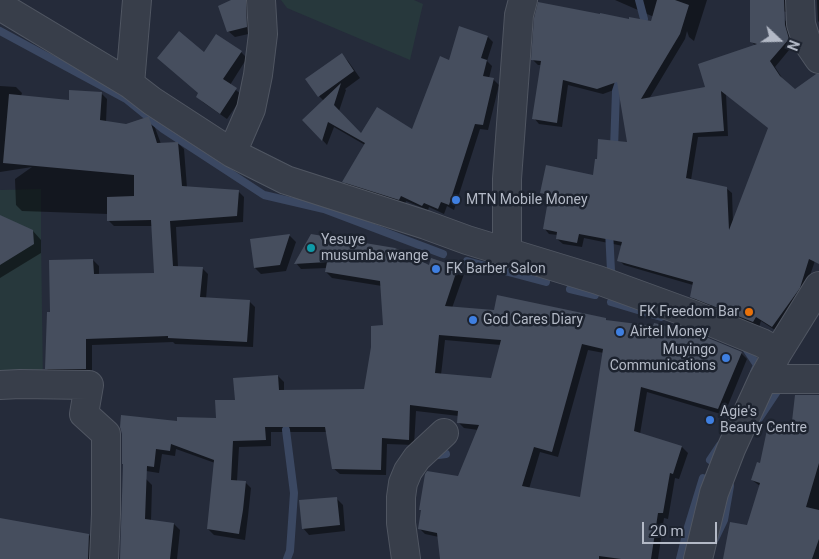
<!DOCTYPE html>
<html>
<head>
<meta charset="utf-8">
<style>
	body { margin:0 }
	#map { position:relative; width:819px; height:559px; overflow:hidden; background:#252b3a; font-family:Roboto,sans-serif }
	canvas { display:block }
	.north { position:absolute; left:754px; top:15px; width:50px; height:50px; -webkit-text-stroke:4px #1d232f; paint-order:stroke; rotate:111deg; font-size:14px; font-weight:700; line-height:20px; text-align:center; color:#b3b9c6 }
	.north::after { content:''; display:block; margin:auto; width:18px; height:22px; background:#b3b9c6; clip-path:polygon(50% 0,100% 100%,50% 72%,0 100%) }
	.scale { position:absolute; left:642px; top:522px; width:75px; height:22px; box-sizing:border-box; border:2px solid #b3b9c6; border-top:0; padding-left:6px; font-size:15px; line-height:18px; white-space:nowrap; color:#b3b9c6; -webkit-text-stroke:4px #1d232f; paint-order:stroke }
</style>
</head>
<body>
<div id="map">
<canvas width="819" height="559"></canvas>
<div class="north">N</div>
<div class="scale">20 m</div>
</div>
<script>
const ctx = document.querySelector('canvas').getContext('2d');
ctx.lineJoin = 'round';
function fillPath(path, color) { ctx.fillStyle = color; ctx.fill(path, 'evenodd'); }
const poly = rows => new Path2D(rows.map(r => 'M' + r).join(''));
function stroke(path, color, width, dash) { ctx.strokeStyle = color; ctx.lineWidth = width; ctx.lineCap = dash ? 'butt' : 'round'; ctx.setLineDash(dash || []); ctx.stroke(path); }
function write(font, color, halo, rows, align = 'center') {
  ctx.font = font + ' Roboto,sans-serif'; ctx.lineWidth = 5; ctx.setLineDash([]); ctx.textBaseline = 'middle'; ctx.strokeStyle = halo; ctx.fillStyle = color; for (const [text, x, y, turn = 0] of rows) {
    ctx.save(); ctx.translate(x, y); ctx.rotate((+turn || 0) * Math.PI / 180); ctx.textAlign = isNaN(turn) ? turn : align; if (halo) ctx.strokeText(text, 0, 0); ctx.fillText(text, 0, 0); ctx.restore();
  }
}
const green = poly([
	[281,0,414,0,423,4,410,60,287,8],
	[41,189,41,238,43,383,0,394,0,190]
]);
const shadow = poly([
	[234,0,253,0,253,33,235,37,228,31],
	[615,0,707,0,694,41,689,37,687,31,685,39,649,99,707,88,756,46,751,41,751,0,790,0,789,13,777,9,790,27,794,44,775,67,784,81,795,91,819,76,819,249,804,293,778,332,761,321,759,327,697,302,691,296,693,285,624,265,619,260,623,246,584,238,582,247,563,244,557,239,558,235,549,234,544,228,550,198,546,197,541,192,594,177,629,143,619,88,603,94,568,85,562,127,539,124,534,118,542,65,538,65,533,60,651,26,654,17],
	[726,94,769,128,733,223,732,193,726,188,691,180,698,137,728,136],
	[817,0,819,0,819,22,818,21],
	[460,28,488,37,493,42,487,61,492,66,489,78,493,79,499,85,488,130,480,129,454,210,447,206,444,214,429,207,428,210,406,201,405,205,349,187,344,181,365,145,334,127,327,145,304,120,324,101,319,96,342,55,348,61,360,78,345,89,346,90,339,111,362,135,412,130,449,62],
	[241,52,247,58,230,85,243,96,227,119,204,103,197,97],
	[0,86,16,87,22,93,21,96,70,101,101,93,107,99,106,122,126,125,147,118,154,125,161,144,178,143,184,149,187,188,238,191,244,197,243,222,176,227,178,267,202,268,208,274,206,299,249,301,255,307,253,347,175,344,173,342,92,345,92,375,52,374,46,368,51,313,93,260,99,266,99,275,155,274,152,226,114,226,108,220,108,214,22,211,16,205,15,179,32,167,0,172],
	[0,216,33,231,41,240,41,253,0,278],
	[312,235,430,267,432,260,458,268,464,274,452,308,605,319,608,321,741,353,747,359,724,415,647,392,640,434,682,447,688,453,679,479,675,478,668,519,664,518,658,559,441,559,439,537,425,534,419,528,422,511,420,509,459,478,478,430,464,428,458,422,459,416,416,411,414,445,387,444,386,475,340,474,333,468,327,432,271,432,271,446,239,447,237,481,245,482,251,488,248,516,245,540,214,535,208,529,215,463,176,449,175,456,162,454,159,473,140,470,134,464,179,422,217,419,236,401,278,376,284,382,284,391,365,390,384,326,382,286,332,278,326,272,327,268,301,269,296,263],
	[445,340,501,345,492,379,441,375],
	[588,350,604,353,581,499,529,489,540,452,558,457],
	[290,236,296,242,286,271,261,274,255,268,252,240],
	[819,396,819,559,725,559,748,526,760,486,752,480,761,464,792,431],
	[146,479,152,485,151,521,174,524,180,530,177,559,124,559],
	[336,498,343,505,345,531,309,535,303,528],
	[0,519,89,535,97,544,96,559,0,559]
]);
const stream = poly([
	[639,0,644,19,642,30],
	[0,31,126,99,163,129,264,195,324,209,443,254],
	[614,149,616,91,621,76],
	[609,230,611,271,614,276],
	[467,261,546,282],
	[570,289,595,295],
	[611,302,661,317],
	[747,350,757,365,754,372],
	[756,423,778,390,785,390],
	[286,430,294,493,290,551,287,559],
	[431,456,446,454],
	[710,460,720,445],
	[715,539,724,520,730,486],
	[680,559,688,527,703,478]
]);
const building = poly([
	[231,0,246,0,247,27,227,32,218,6],
	[657,0,675,0,689,5,680,34,641,99,705,87,698,64,757,44,750,42,750,0,784,0,785,25,789,39,770,61,780,76,795,89,816,74,819,74,819,264,809,259,800,288,772,327,756,317,753,322,690,297,693,282,617,261,622,242,579,234,577,243,556,239,557,232,543,229,549,195,540,193,546,165,593,175,595,159,597,159,598,139,627,142,617,82,597,89,563,80,557,123,532,119,541,61,531,60,534,18,538,2,600,14,600,13,629,19,629,17,651,21],
	[721,91,768,128,729,230,727,187,686,178,693,133,724,131],
	[459,26,488,36,481,58,487,60,483,76,494,78,483,125,475,124,449,205,441,202,438,209,424,203,422,206,401,196,399,200,342,182,365,143,328,122,322,141,302,120,341,83,334,105,361,133,377,107,412,129,440,56,449,60],
	[179,31,204,52,216,34,242,51,223,79,237,88,220,114,196,97,198,93,157,58],
	[342,53,354,71,318,97,305,79],
	[69,90,102,92,100,120,126,124,147,117,149,117,157,143,178,142,182,186,239,190,237,216,170,221,173,266,203,267,200,297,250,300,247,342,168,338,168,336,86,339,86,369,45,369,47,312,50,312,49,260,93,259,94,274,154,273,151,220,107,221,107,197,134,196,134,175,3,163,9,94,69,100],
	[0,215,33,230,34,244,0,265],
	[290,234,280,265,254,268,250,239],
	[311,234,395,248,429,265,431,258,458,267,445,306,494,310,497,295,606,318,606,320,653,326,654,323,684,330,684,328,742,352,718,409,641,387,634,431,682,446,673,474,670,473,663,513,658,513,651,559,621,559,599,556,599,559,440,559,437,533,418,529,421,510,419,510,425,474,427,471,458,476,479,425,457,423,458,411,410,405,409,440,382,438,381,470,332,469,325,427,265,427,266,440,233,441,231,480,246,481,243,510,239,534,207,529,214,460,171,444,170,451,156,449,154,467,147,466,145,519,174,523,170,559,120,559,123,464,122,464,122,434,120,427,121,415,177,421,177,417,216,418,215,400,235,400,233,378,278,375,279,390,364,389,371,347,371,326,383,325,380,281,325,272,327,262,294,264],
	[439,335,501,340,491,378,435,373],
	[582,344,603,349,580,497,522,486,534,447,552,452],
	[795,395,819,395,819,463,806,507,819,510,819,539,812,559,723,559,730,522,747,525,760,483,751,480,757,462,760,463,768,425,791,430],
	[337,497,340,525,302,529,299,500],
	[0,518,89,534,88,559,0,559]
]);
const minor = poly([
	[800,0,801,24,806,40,819,59],
	[0,6,130,84,152,101,232,153,286,180,426,225,467,240,598,280,694,315,762,343,778,352],
	[130,84,137,0],
	[232,153,251,109,258,75,263,34,261,0],
	[507,253,507,179,519,15,523,0],
	[763,379,819,379],
	[0,385,20,384,89,385,84,414,106,434,106,514,104,559],
	[406,559,401,523,401,497,403,483,408,471,417,458,444,433],
	[698,559,714,493,731,449,763,379,778,352,819,286]
]);
const markers = [
	[456,200,5,"#3f7fe0"],
	[311,248,5,"#0f9aa8"],
	[436,269,5,"#3f7fe0"],
	[749,312,5,"#e8710a"],
	[473,320,5,"#3f7fe0"],
	[620,332,5,"#3f7fe0"],
	[726,358,5,"#3f7fe0"],
	[710,420,5,"#3f7fe0"]
];
const poiNames = [
	["MTN Mobile Money",466,200],
	["Yesuye",321,240],
	["musumba wange",321,256],
	["FK Barber Salon",446,269],
	["FK Freedom Bar",739,312,"right"],
	["God Cares Diary",483,320],
	["Airtel Money",630,332],
	["Muyingo",716,350,"right"],
	["Communications",716,366,"right"],
	["Agie's",720,412],
	["Beauty Centre",720,428]
];
fillPath(green, '#27383c');
fillPath(shadow, '#0007');
stroke(stream, '#3b4862', 8);
fillPath(building, '#464e5e');
stroke(minor, '#505662', 30);
stroke(minor, '#383e4a', 28);
for (const [x, y, r, color] of markers) { const dot = new Path2D(); dot.arc(x, y, r, 0, 2 * Math.PI); ctx.fillStyle = color; ctx.fill(dot); stroke(dot, '#1d232f', 2); }
write('14px', '#b3b9c6', '#1d232f', poiNames, 'left');
</script>
</body>
</html>
